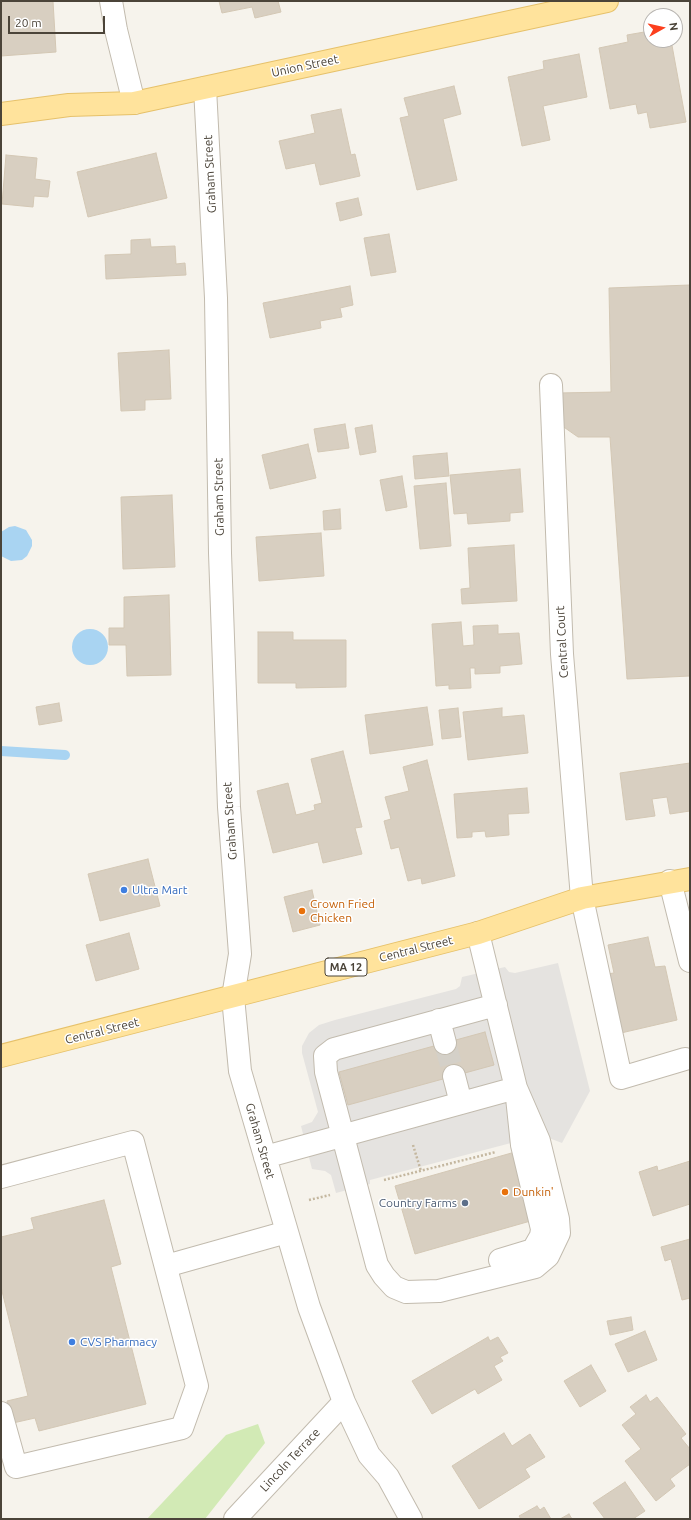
<!DOCTYPE html>
<html>
<head>
<meta charset="utf-8">
<style>
	body { margin:0 }
	#map { position:relative; width:691px; height:1520px; overflow:hidden; background:#f6f3ec; font-family:Ubuntu,sans-serif }
	canvas { display:block }
	.frame { position:absolute; inset:0; border:2px solid #4b4439; pointer-events:none }
	.north { position:absolute; left:643px; top:8px; width:40px; height:40px; box-sizing:border-box; background:#fff; border:1px solid #b7b4b0; border-radius:50%; rotate:82deg; font-size:11px; font-weight:700; line-height:16px; text-align:center; color:#4b4439 }
	.north::after { content:''; display:block; margin:auto; width:14px; height:18px; background:#fc3f1d; clip-path:polygon(50% 0,100% 100%,50% 72%,0 100%) }
	.scale { position:absolute; left:8px; top:16px; width:97px; height:18px; box-sizing:border-box; border:2px solid #4b4439; border-top:0; padding-left:5px; font-size:12px; line-height:14px; white-space:nowrap; color:#4b4439; -webkit-text-stroke:3px #fff; paint-order:stroke }
</style>
</head>
<body>
<div id="map">
<canvas width="691" height="1520"></canvas>
<div class="frame"></div>
<div class="north">N</div>
<div class="scale">20 m</div>
</div>
<script>
const ctx = document.querySelector('canvas').getContext('2d');
ctx.lineJoin = 'round';
function fillPath(path, color) { ctx.fillStyle = color; ctx.fill(path, 'evenodd'); }
const poly = rows => new Path2D(rows.map(r => 'M' + r).join(''));
function stroke(path, color, width, dash) { ctx.strokeStyle = color; ctx.lineWidth = width; ctx.lineCap = dash ? 'butt' : 'round'; ctx.setLineDash(dash || []); ctx.stroke(path); }
function write(font, color, halo, rows, align = 'center') {
  ctx.font = font + ' Ubuntu,sans-serif'; ctx.lineWidth = 3; ctx.setLineDash([]); ctx.textBaseline = 'middle'; ctx.strokeStyle = halo; ctx.fillStyle = color; for (const [text, x, y, turn = 0] of rows) {
    ctx.save(); ctx.translate(x, y); ctx.rotate((+turn || 0) * Math.PI / 180); ctx.textAlign = isNaN(turn) ? turn : align; if (halo) ctx.strokeText(text, 0, 0); ctx.fillText(text, 0, 0); ctx.restore();
  }
}
const green = poly([
	[258,1424,265,1443,205,1519,147,1519,226,1435]
]);
const parking = poly([
	[558,963,590,1091,562,1143,549,1138,511,1143,370,1180,370,1184,336,1193,331,1175,325,1171,312,1169,301,1126,312,1122,318,1112,302,1053,302,1046,309,1033,319,1025,335,1020,456,989,460,986,462,977,505,967,509,972,515,973]
]);
const water = poly([
	[15,526,26,530,32,540,32,546,27,556,22,560,11,561,1,556,1,532,9,527],
	'72 647a18 18 0 1 1 36 0a18 18 0 1 1-36 0Z'
]);
const stream = poly([
	[1,751,65,755]
]);
const building = poly([
	[1,1,53,1,56,52,1,56,1,1],
	[219,1,278,1,281,12,255,18,252,7,222,13,219,1],
	[650,31,651,40,671,40,686,122,650,128,647,112,638,114,636,104,610,109,599,48,628,42,627,35,650,31],
	[579,54,587,97,543,106,550,140,522,146,508,77,544,69,543,61,579,54],
	[454,86,461,114,443,119,457,180,417,190,400,118,409,116,404,98,454,86],
	[341,109,351,155,355,154,360,176,320,185,315,163,286,169,279,141,315,133,311,115,341,109],
	[156,153,167,198,88,217,77,172,156,153],
	[6,155,37,158,35,179,50,181,48,197,34,196,33,207,2,204,6,155],
	[358,198,362,215,340,221,336,203,358,198],
	[389,234,396,272,371,276,364,238,389,234],
	[150,239,151,247,175,246,176,264,185,263,186,275,106,279,105,255,131,254,131,240,150,239],
	[690,285,690,676,627,679,610,437,578,437,558,423,557,393,611,392,609,288,690,285],
	[350,286,353,305,340,308,342,317,320,321,321,328,270,338,263,303,350,286],
	[169,350,171,399,145,400,145,410,121,411,118,353,169,350],
	[345,424,349,448,318,452,314,429,345,424],
	[372,425,376,452,360,455,355,428,372,425],
	[308,444,316,478,270,489,262,455,308,444],
	[447,453,449,476,415,479,413,456,447,453],
	[520,469,523,512,510,513,510,521,468,524,467,513,454,514,450,475,520,469],
	[402,476,407,507,386,511,380,480,402,476],
	[446,483,451,546,420,549,414,486,446,483],
	[172,495,175,567,123,569,121,497,172,495],
	[340,509,341,529,324,530,323,511,340,509],
	[321,533,324,576,259,581,256,537,321,533],
	[514,545,517,601,462,604,461,589,470,588,468,548,514,545],
	[169,595,171,675,127,676,126,645,109,645,109,628,124,628,124,597,169,595],
	[461,622,463,646,474,645,473,626,498,625,498,634,519,633,522,664,500,666,500,673,475,674,475,668,470,668,471,688,449,689,449,685,436,686,432,624,461,622],
	[258,632,293,632,293,640,346,640,346,687,296,688,296,683,258,683,258,632],
	[59,703,62,721,39,725,36,707,59,703],
	[427,707,433,745,370,754,365,715,427,707],
	[458,708,461,737,442,739,439,710,458,708],
	[502,708,502,717,524,715,528,753,468,760,463,712,502,708],
	[343,751,362,827,355,828,362,854,323,863,318,842,273,853,257,791,288,783,296,815,315,810,314,805,322,803,311,759,343,751],
	[427,760,455,876,422,884,421,878,408,881,399,847,391,849,384,821,391,819,385,797,409,791,403,767,427,760],
	[690,763,690,811,670,814,667,797,652,799,655,816,626,820,620,773,690,763],
	[527,788,529,813,508,814,509,835,486,837,485,831,472,832,472,837,457,838,454,794,527,788],
	[148,859,160,906,100,921,88,874,148,859],
	[312,890,320,925,293,932,284,897,312,890],
	[129,933,139,969,96,981,86,945,129,933],
	[648,937,655,967,665,966,677,1020,621,1033,607,974,614,973,608,945,648,937],
	[485,1032,494,1065,348,1105,339,1072,485,1032],
	[515,1152,534,1220,415,1254,395,1186,515,1152],
	[690,1161,690,1204,653,1216,639,1172,657,1166,658,1171,690,1161],
	[104,1200,121,1264,111,1267,146,1404,39,1431,35,1418,13,1423,7,1401,28,1396,1,1287,1,1237,34,1229,31,1218,104,1200],
	[690,1239,690,1298,682,1300,671,1259,665,1261,661,1247,690,1239],
	[631,1317,633,1330,610,1335,607,1321,631,1317],
	[645,1331,657,1360,628,1372,615,1344,645,1331],
	[488,1337,490,1341,498,1337,508,1353,500,1357,503,1361,494,1366,502,1380,478,1394,475,1389,432,1414,412,1381,488,1337],
	[591,1365,606,1391,580,1407,564,1381,591,1365],
	[646,1395,650,1402,657,1397,686,1434,681,1438,690,1449,690,1464,670,1479,675,1486,656,1501,625,1461,641,1449,622,1425,636,1414,630,1407,646,1395],
	[504,1433,512,1446,530,1434,545,1457,525,1469,530,1477,479,1509,452,1466,504,1433],
	[625,1482,645,1511,633,1519,605,1519,593,1503,625,1482],
	[537,1506,540,1510,544,1507,551,1519,521,1519,519,1516,537,1506],
	[569,1514,572,1519,560,1519,569,1514]
]);
const minorTunnel = poly([
	[445,1043,454,1076]
]);
const path = poly([
	[413,1145,421,1171],
	[384,1180,496,1152],
	[309,1200,330,1195]
]);
const minor = poly([
	[111,1,116,30,134,103],
	[205,88,216,298,220,553,229,807,240,954,233,997,240,1071,309,1307,344,1402,369,1455,388,1477,411,1519],
	[551,385,562,654,582,898,621,1078,685,1059],
	[670,881,690,961],
	[478,933,516,1088,522,1145,542,1229,541,1236,533,1250,500,1260],
	[496,1005,334,1049,325,1056,326,1072,377,1265,384,1276,394,1287,406,1292,439,1291,535,1267,548,1256,559,1233,558,1219,539,1141,516,1088],
	[439,1020,445,1043],
	[454,1076,461,1103],
	[265,1157,516,1088],
	[1,1177,133,1142,197,1386,182,1428,16,1467,1,1413],
	[166,1266,287,1232],
	[235,1519,344,1402]
]);
const major = poly([
	[1,114,69,105,134,103,607,1],
	[1,1056,478,933,582,898,690,879]
]);
const markers = [
	[124,890,4,"#3f7fe0"],
	[302,911,4,"#e8710a"],
	[505,1192,4,"#e8710a"],
	[465,1203,4,"#5c6f8a"],
	[72,1342,4,"#3f7fe0"]
];
const shields = [
	[346,967,42]
];
const shieldNames = [
	["MA 12",346,967]
];
const streetNames = [
	["Union Street",305,66,-12],
	["Graham Street",210,174,-93],
	["Graham Street",219,497,-91],
	["Central Court",562,642,-93],
	["Graham Street",230,821,-94],
	["Central Street",416,949,-14],
	["Central Street",102,1031,-14],
	["Graham Street",260,1141,74],
	["Lincoln Terrace",290,1460,-47]
];
const shopNames = [
	["Ultra Mart",132,890],
	["CVS Pharmacy",80,1342]
];
const foodNames = [
	["Crown Fried",310,904],
	["Chicken",310,918],
	["Dunkin'",513,1192]
];
const serviceNames = [
	["Country Farms",457,1203]
];
fillPath(green, '#d2eab5');
fillPath(parking, '#e5e3e0');
fillPath(water, '#a9d4f2');
stroke(stream, '#a9d4f2', 10);
fillPath(building, '#d8cfc1');
stroke(building, '#d3c7b4', 1);
stroke(minorTunnel, '#d4d0c8', 22, [22, 11]);
stroke(minor, '#c2bbae', 24);
stroke(major, '#e6c16a', 24);
stroke(path, '#c4b79f', 2.5, [2, 2]);
stroke(minor, '#fff', 22);
stroke(major, '#ffe39c', 22);
for (const [x, y, r, color] of markers) { const dot = new Path2D(); dot.arc(x, y, r, 0, 2 * Math.PI); ctx.fillStyle = color; ctx.fill(dot); stroke(dot, '#fff', 1.5); }
for (const [x, y, w] of shields) { const box = new Path2D(); box.roundRect(x - w / 2, y - 9, w, 18, 3); ctx.fillStyle = '#fff'; ctx.fill(box); stroke(box, '#4b4439', 1); }
write('bold 11px', '#4b4439', null, shieldNames);
write('12px', '#4b4439', '#fff', streetNames);
write('12px', '#366cbe', '#fff', shopNames, 'left');
write('12px', '#c56008', '#fff', foodNames, 'left');
write('12px', '#4e5e75', '#fff', serviceNames, 'right');
</script>
</body>
</html>
